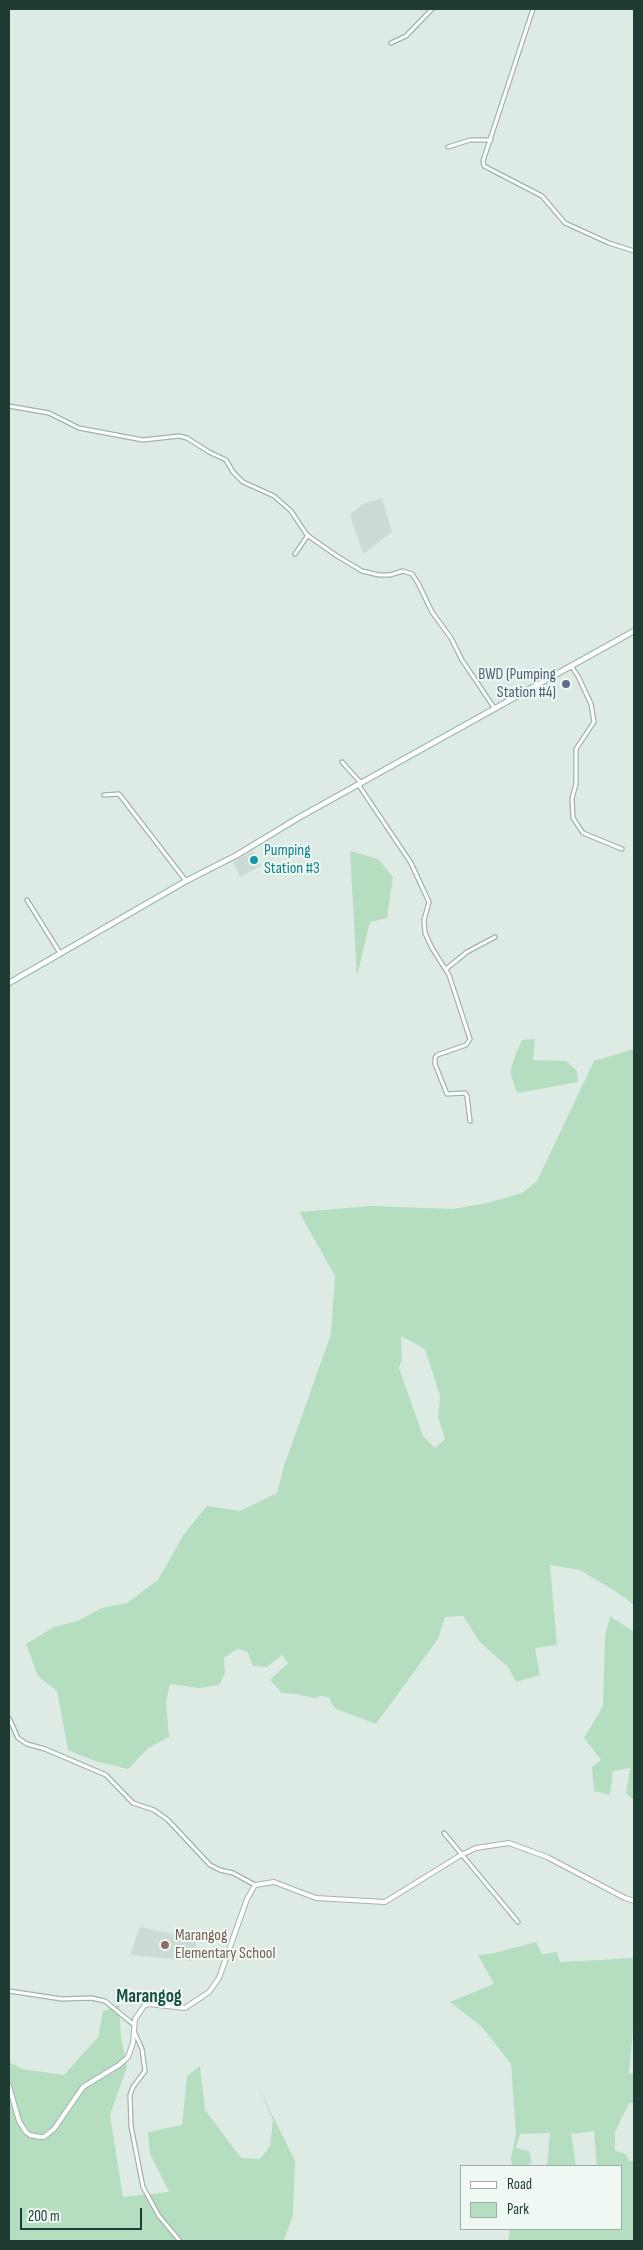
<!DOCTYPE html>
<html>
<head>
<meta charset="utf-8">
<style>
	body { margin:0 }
	#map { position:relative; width:643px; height:2250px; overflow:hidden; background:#deebe5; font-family:"Sofia Sans Condensed",sans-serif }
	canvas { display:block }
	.frame { position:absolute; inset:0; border:10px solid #1e3c34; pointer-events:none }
	.legend { position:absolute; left:460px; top:2165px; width:162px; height:65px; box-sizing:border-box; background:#eff8f3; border:1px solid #9bada7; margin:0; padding:6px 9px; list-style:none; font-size:15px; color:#1e3c34 }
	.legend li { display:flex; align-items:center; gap:10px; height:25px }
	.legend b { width:25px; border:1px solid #9bada7 }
	.scale { position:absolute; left:20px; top:2208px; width:122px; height:22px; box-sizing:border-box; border:2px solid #1e3c34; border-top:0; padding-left:6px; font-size:15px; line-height:18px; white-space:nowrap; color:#1e3c34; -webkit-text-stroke:4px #eff8f3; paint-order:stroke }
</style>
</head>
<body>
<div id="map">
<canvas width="643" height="2250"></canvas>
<div class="frame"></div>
<ul class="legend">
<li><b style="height:6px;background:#fff"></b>Road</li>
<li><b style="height:14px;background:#b5dec0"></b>Park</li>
</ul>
<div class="scale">200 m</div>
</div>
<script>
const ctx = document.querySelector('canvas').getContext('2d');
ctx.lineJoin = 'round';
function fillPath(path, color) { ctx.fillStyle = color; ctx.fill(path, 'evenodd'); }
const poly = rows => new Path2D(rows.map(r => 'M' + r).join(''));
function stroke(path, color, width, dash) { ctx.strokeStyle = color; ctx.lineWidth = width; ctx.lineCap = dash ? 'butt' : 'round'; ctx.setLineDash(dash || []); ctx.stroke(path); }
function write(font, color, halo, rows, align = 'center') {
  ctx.font = font + ' "Sofia Sans Condensed",sans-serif'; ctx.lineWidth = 4; ctx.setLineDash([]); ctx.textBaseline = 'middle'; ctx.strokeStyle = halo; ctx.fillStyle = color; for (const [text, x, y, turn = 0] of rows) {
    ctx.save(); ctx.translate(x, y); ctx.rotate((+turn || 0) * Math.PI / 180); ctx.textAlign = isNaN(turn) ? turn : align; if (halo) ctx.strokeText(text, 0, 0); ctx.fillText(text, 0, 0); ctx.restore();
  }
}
const built = poly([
	[382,498,392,532,363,554,350,515,362,504],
	[253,851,261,866,240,877,233,862],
	[140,1927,195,1939,197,1950,192,1961,130,1955]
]);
const green = poly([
	[350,851,378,859,393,877,387,918,370,922,357,976],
	[535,1039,533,1060,566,1061,577,1071,578,1082,517,1093,510,1072,515,1056,522,1040],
	[634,1049,634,1605,618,1593,580,1570,550,1565,557,1645,535,1648,540,1675,516,1682,509,1668,480,1642,463,1616,445,1617,438,1639,376,1724,336,1709,331,1703,330,1698,322,1696,314,1698,296,1694,282,1693,270,1680,288,1663,282,1655,267,1667,253,1666,247,1651,237,1649,224,1658,225,1673,219,1685,199,1688,170,1684,166,1703,169,1737,148,1748,128,1769,95,1761,68,1750,57,1691,38,1676,26,1644,54,1627,78,1621,102,1608,127,1603,158,1580,184,1534,207,1506,240,1511,277,1493,284,1466,331,1334,335,1276,299,1212,371,1206,453,1209,487,1203,522,1193,537,1181,594,1061],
	[401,1336,425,1349,440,1396,438,1417,445,1439,435,1448,423,1436,399,1368,402,1359],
	[610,1616,634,1632,634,1800,626,1794,630,1768,613,1771,610,1795,594,1791,592,1767,601,1760,584,1738,603,1706,605,1637],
	[536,1942,542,1954,557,1952,560,1962,634,1958,634,2020,629,2073,634,2074,634,2103,629,2103,615,2132,615,2151,626,2154,629,2161,634,2161,634,2241,508,2241,510,2229,622,2229,622,2166,597,2166,594,2131,571,2134,576,2166,547,2166,550,2133,520,2134,516,2148,529,2151,532,2163,524,2166,512,2166,511,2158,516,2134,511,2064,482,2027,450,2002,494,1984,478,1955,494,1953],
	[119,2005,121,2037,127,2067,110,2115,123,2197,169,2192,150,2154,148,2132,182,2125,187,2076,200,2066,205,2110,241,2158,260,2159,270,2146,273,2120,257,2084,295,2161,293,2215,284,2241,9,2241,9,2062,23,2069,64,2075,98,2037,103,2011]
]);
const minor = poly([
	[533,9,483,161,484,166,542,196,565,223,609,243,634,251],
	[391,43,406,36,432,9],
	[448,147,470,140,491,140],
	[9,406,49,413,79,428,143,440,179,436,187,438,209,452,226,460,233,472,243,482,274,496,291,511,307,535,337,556,362,571,379,575,390,575,403,571,412,574,418,583,432,612,451,638,462,660,495,709],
	[295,554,308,535],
	[571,666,578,676,591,704,594,722,576,749,576,784,572,798,573,818,583,833,622,849],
	[342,762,361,783],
	[358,784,411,863,429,902,424,920,425,933,432,948,449,975,470,1039,466,1045,437,1055,435,1058,435,1064,447,1094,465,1093,467,1096,470,1121],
	[104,795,119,794,186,881],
	[27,900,60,953],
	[446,969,467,952,495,937],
	[9,1718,18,1738,27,1744,45,1749,106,1775,133,1803,154,1810,168,1820,210,1865,220,1870,233,1873,255,1885],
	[444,1833,518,1922],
	[9,1991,62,1999,91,1998,105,2001,133,2024],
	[134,2031,142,2049,145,2071,133,2087,130,2095,131,2126,143,2187,159,2216,180,2241]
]);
const tertiary = poly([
	[9,2086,19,2121,26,2132,30,2135,40,2137,44,2137,54,2129,83,2087,119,2065,128,2057,133,2043,135,2019,144,2006,149,2004,185,2008,209,1992,219,1978,247,1899,255,1885,274,1882,316,1898,385,1902,461,1855,476,1848,509,1843,547,1857,625,1898,634,1901]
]);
const secondary = poly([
	[9,983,186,881,237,855,298,818,634,631]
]);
const markers = [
	[566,684,5,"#5c6f8a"],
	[254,860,5,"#0f9aa8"],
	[165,1945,5,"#8d6e63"]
];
const serviceNames = [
	["BWD (Pumping",556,675],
	["Station #4)",556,693]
];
const cultureNames = [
	["Pumping",264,851],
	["Station #3",264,869]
];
const educationNames = [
	["Marangog",175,1936],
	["Elementary School",175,1954]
];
const quarterNames = [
	["Marangog",149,1997]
];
fillPath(built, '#ccdbd4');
fillPath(green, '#b5dec0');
stroke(minor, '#a1b3ac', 5.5);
stroke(tertiary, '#a1b3ac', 6);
stroke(secondary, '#9cb8ae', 7);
stroke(minor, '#fff', 3);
stroke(tertiary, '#fff', 4);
stroke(secondary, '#fff', 4.5);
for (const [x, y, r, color] of markers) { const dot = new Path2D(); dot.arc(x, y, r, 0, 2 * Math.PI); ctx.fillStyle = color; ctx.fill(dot); stroke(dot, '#eff8f3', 2); }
write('16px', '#4e5e75', '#eff8f3', serviceNames, 'right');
write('16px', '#0d838f', '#eff8f3', cultureNames, 'left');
write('16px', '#785e54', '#eff8f3', educationNames, 'left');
write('bold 19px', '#194f42', '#eff8f3', quarterNames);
</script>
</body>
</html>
